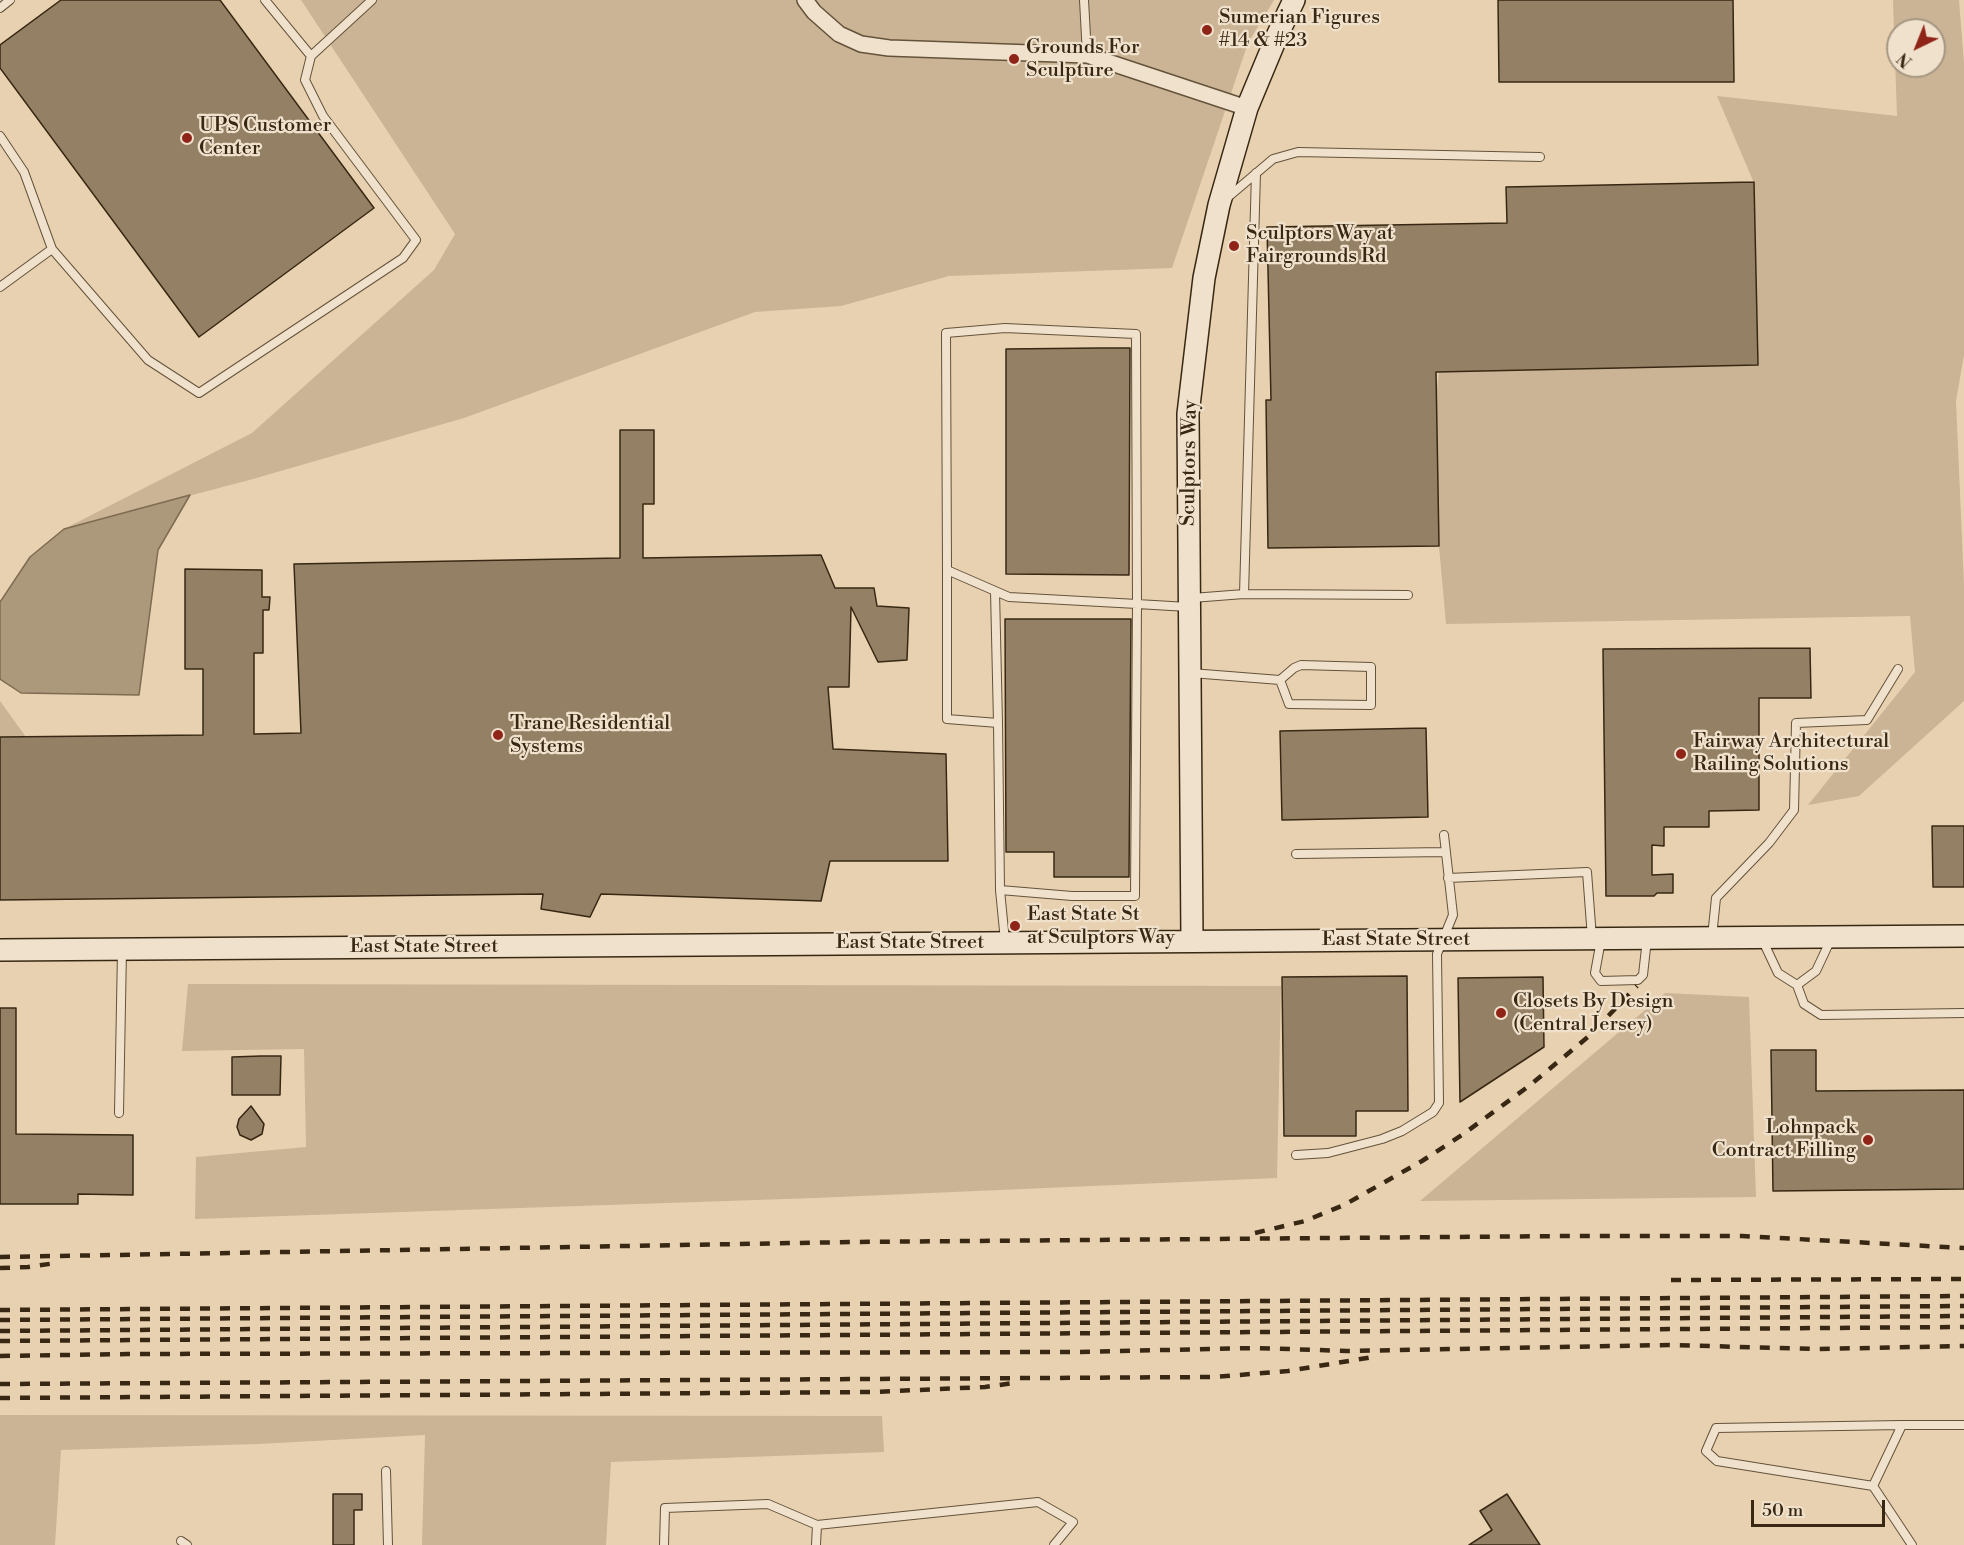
<!DOCTYPE html>
<html>
<head>
<meta charset="utf-8">
<style>
	body { margin:0 }
	#map { position:relative; width:1964px; height:1545px; overflow:hidden; background:#e8d1b0; font-family:"Libre Bodoni",serif }
	canvas { display:block }
	.north { position:absolute; left:1886px; top:18px; width:60px; height:60px; box-sizing:border-box; background:#f0e1cc; border:2px solid #a69782; border-radius:50%; rotate:223deg; font-size:16px; font-weight:700; line-height:24px; text-align:center; color:#382813 }
	.north::after { content:''; display:block; margin:auto; width:21px; height:27px; background:#8f2418; clip-path:polygon(50% 0,100% 100%,50% 72%,0 100%) }
	.scale { position:absolute; left:1751px; top:1500px; width:134px; height:27px; box-sizing:border-box; border:3px solid #382813; border-top:0; padding-left:8px; font-size:18px; line-height:21px; white-space:nowrap; color:#382813; -webkit-text-stroke:4px #f0e1cc; paint-order:stroke }
</style>
</head>
<body>
<div id="map">
<canvas width="1964" height="1545"></canvas>
<div class="north">N</div>
<div class="scale">50 m</div>
</div>
<script>
const ctx = document.querySelector('canvas').getContext('2d');
ctx.lineJoin = 'round';
function fillPath(path, color) { ctx.fillStyle = color; ctx.fill(path, 'evenodd'); }
const poly = rows => new Path2D(rows.map(r => 'M' + r).join(''));
function stroke(path, color, width, dash) { ctx.strokeStyle = color; ctx.lineWidth = width; ctx.lineCap = dash ? 'butt' : 'round'; ctx.setLineDash(dash || []); ctx.stroke(path); }
function write(font, color, halo, rows, align = 'center') {
  ctx.font = font + ' "Libre Bodoni",serif'; ctx.lineWidth = 4.5; ctx.setLineDash([]); ctx.textBaseline = 'middle'; ctx.strokeStyle = halo; ctx.fillStyle = color; for (const [text, x, y, turn = 0] of rows) {
    ctx.save(); ctx.translate(x, y); ctx.rotate((+turn || 0) * Math.PI / 180); ctx.textAlign = isNaN(turn) ? turn : align; if (halo) ctx.strokeText(text, 0, 0); ctx.fillText(text, 0, 0); ctx.restore();
  }
}
const green = poly([
	[301,0,1274,0,1248,43,1172,268,949,276,841,306,755,312,464,418,253,479,64,529,252,433,434,270,455,234],
	[1893,0,1959,0,1964,64,1964,355,1956,401,1964,585,1964,701,1859,796,1808,805,1915,672,1910,616,1446,624,1439,546,1436,397,1439,371,1758,365,1754,183,1717,96,1897,116],
	[1898,30,1934,30,1934,66,1898,66],
	[0,701,26,737,0,737],
	[188,984,1281,986,1277,1178,815,1198,195,1219,196,1157,306,1147,304,1049,182,1051],
	[1665,993,1749,997,1756,1197,1420,1201],
	[0,1415,882,1416,884,1452,611,1462,606,1545,422,1545,425,1435,258,1444,61,1450,55,1545,0,1545]
]);
const water = poly([
	[190,495,158,550,139,695,21,693,0,679,0,602,30,557,64,529,190,495]
]);
const building = poly([
	[61,0,220,0,374,208,199,337,0,68,0,45,61,0],
	[1498,0,1733,0,1734,82,1499,82,1498,0],
	[1754,182,1758,365,1436,372,1439,546,1268,548,1266,400,1271,400,1267,227,1507,223,1506,187,1754,182],
	[1099,348,1130,348,1129,575,1006,574,1006,349,1099,348],
	[620,430,654,430,654,504,643,504,643,558,821,555,835,588,874,588,877,606,909,608,907,660,878,662,851,607,849,687,828,687,833,749,946,754,948,861,830,861,821,901,601,894,590,917,541,909,543,894,0,900,0,737,203,735,203,669,185,669,185,569,262,570,262,597,270,597,269,610,263,610,263,653,254,653,254,734,301,733,294,564,620,558,620,430],
	[1005,619,1131,619,1129,877,1054,877,1054,852,1006,852,1005,619],
	[1810,648,1811,698,1759,698,1759,810,1709,811,1709,827,1664,827,1664,846,1652,845,1652,875,1673,874,1673,893,1657,893,1654,896,1606,896,1603,649,1810,648],
	[1426,728,1428,817,1282,820,1280,731,1426,728],
	[1932,826,1964,826,1964,887,1933,887,1932,826],
	[1407,976,1408,1111,1356,1111,1356,1136,1284,1136,1282,977,1407,976],
	[1543,977,1544,1047,1460,1102,1458,978,1543,977],
	[0,1008,16,1008,16,1134,133,1135,133,1195,78,1194,78,1204,0,1204,0,1008],
	[1771,1050,1816,1050,1816,1091,1964,1090,1964,1189,1773,1191,1771,1050],
	[261,1056,281,1056,280,1095,232,1095,232,1057,261,1056],
	[251,1106,264,1124,262,1134,251,1140,240,1135,237,1127,239,1119,251,1106],
	[333,1494,362,1494,362,1510,354,1510,354,1545,333,1545,333,1494],
	[1507,1494,1540,1545,1469,1545,1492,1530,1480,1511,1507,1494]
]);
const lane = poly([
	[265,0,311,56],
	[1084,0,1087,55],
	[0,8,10,0],
	[311,56,372,0],
	[0,136,24,172,52,249],
	[1227,198,1273,159,1298,152,1540,157],
	[0,287,52,249,148,360,199,393,403,258,416,240,323,116,305,80,311,56],
	[947,570,946,333,1005,328,1136,334,1137,604,1135,896,1072,896,1000,890,998,723,947,719,947,570,1009,597,1137,604,1188,607],
	[995,591,998,723],
	[1244,594,1408,595],
	[1192,598,1244,594,1256,173],
	[1191,673,1280,680,1294,668,1301,665,1371,667,1371,705,1289,704,1280,680],
	[1296,854,1446,852],
	[1448,878,1587,872,1592,938],
	[1000,890,1005,941],
	[1712,937,1716,898,1769,843,1794,810,1796,723,1867,720,1898,669],
	[1762,939,1778,973,1797,985,1816,971,1831,939],
	[1601,940,1595,973,1601,981,1638,980,1643,975,1647,939],
	[1797,985,1804,1004,1821,1015,1964,1013],
	[119,1113,122,950],
	[1296,1155,1328,1153,1382,1139,1402,1131,1433,1112,1439,1103,1437,954,1453,915,1444,835],
	[386,1471,388,1545],
	[1873,1486,1717,1461,1706,1451,1716,1428,1902,1425],
	[817,1525,1038,1502,1073,1522,1054,1545],
	[181,1541,187,1545],
	[664,1545,665,1508,768,1504,817,1525,816,1545],
	[1912,1545,1873,1486,1902,1425,1964,1425]
]);
const street = poly([
	[805,0,814,12,839,34,861,44,889,48,1087,55,1247,108]
]);
const secondary = poly([
	[1192,941,1188,414,1204,278,1219,205,1247,108,1277,36,1294,0],
	[0,950,1964,936]
]);
const rail = poly([
	[1255,1233,1305,1221,1344,1205,1422,1161,1462,1135,1529,1086,1589,1036,1637,986],
	[0,1257,853,1242,1565,1236,1742,1236,1964,1248],
	[0,1268,28,1267,56,1263],
	[1671,1280,1964,1279],
	[0,1310,1964,1296],
	[0,1320,1964,1306],
	[0,1331,1964,1316],
	[0,1341,1964,1327],
	[0,1356,128,1354,1075,1352,1256,1348,1347,1351,1669,1345,1817,1349,1964,1346],
	[0,1384,1214,1377,1288,1371,1373,1357],
	[0,1398,873,1392,985,1387,1014,1383]
]);
const markers = [
	[1207,30,6,"#8f2418"],
	[1014,59,6,"#8f2418"],
	[187,138,6,"#8f2418"],
	[1234,246,6,"#8f2418"],
	[498,735,6,"#8f2418"],
	[1681,754,6,"#8f2418"],
	[1015,926,6,"#8f2418"],
	[1501,1013,6,"#8f2418"],
	[1868,1140,6,"#8f2418"]
];
const poiNames = [
	["Sumerian Figures",1219,18],
	["#14 & #23",1219,41],
	["Grounds For",1026,48],
	["Sculpture",1026,71],
	["UPS Customer",199,126],
	["Center",199,149],
	["Sculptors Way at",1246,234],
	["Fairgrounds Rd",1246,257],
	["Trane Residential",510,724],
	["Systems",510,747],
	["Fairway Architectural",1693,742],
	["Railing Solutions",1693,765],
	["East State St",1027,915],
	["at Sculptors Way",1027,938],
	["Closets By Design",1513,1002],
	["(Central Jersey)",1513,1025],
	["Lohnpack",1856,1128,"right"],
	["Contract Filling",1856,1151,"right"]
];
const streetNames = [
	["Sculptors Way",1190,463,-89],
	["East State Street",1396,940],
	["East State Street",910,943],
	["East State Street",424,947]
];
fillPath(green, '#cab495');
fillPath(water, '#ac987b');
stroke(water, '#7e6b51', 1.5);
fillPath(building, '#948065');
stroke(building, '#382813', 1.5);
stroke(lane, '#64523a', 10);
stroke(street, '#64523a', 18);
stroke(secondary, '#382813', 24);
stroke(lane, '#f0e1cc', 8);
stroke(street, '#f0e1cc', 15);
stroke(secondary, '#f0e1cc', 21);
stroke(rail, '#382813', 4.5, [10, 10]);
for (const [x, y, r, color] of markers) { const dot = new Path2D(); dot.arc(x, y, r, 0, 2 * Math.PI); ctx.fillStyle = color; ctx.fill(dot); stroke(dot, '#f0e1cc', 2); }
write('20px', '#382813', '#f0e1cc', poiNames, 'left');
write('20px', '#382813', '#f0e1cc', streetNames);
</script>
</body>
</html>
